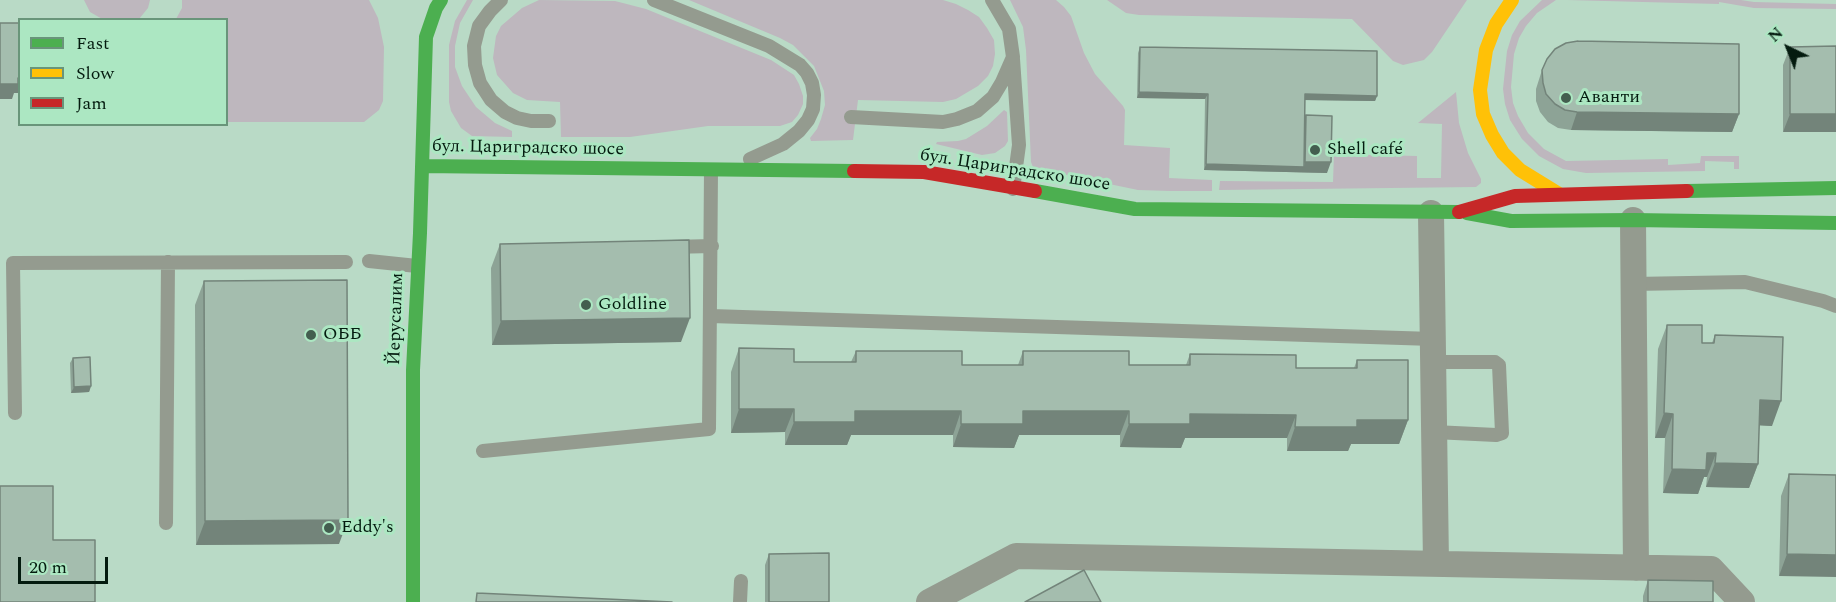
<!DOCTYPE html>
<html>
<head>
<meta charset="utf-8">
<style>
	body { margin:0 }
	#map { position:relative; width:1836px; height:602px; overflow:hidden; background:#b9dac6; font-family:Spectral,serif }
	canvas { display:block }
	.legend { position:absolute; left:18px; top:18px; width:210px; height:108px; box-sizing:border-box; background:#ace7c2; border:2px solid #69957a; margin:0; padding:8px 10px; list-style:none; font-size:18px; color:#041b0f }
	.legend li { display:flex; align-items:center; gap:12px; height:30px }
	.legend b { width:30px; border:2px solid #69957a }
	.north { position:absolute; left:1758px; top:18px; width:60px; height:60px; -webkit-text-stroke:4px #ace7c2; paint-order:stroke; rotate:317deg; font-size:16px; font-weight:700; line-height:24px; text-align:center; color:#041b0f }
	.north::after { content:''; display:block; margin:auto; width:21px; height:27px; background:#041b0f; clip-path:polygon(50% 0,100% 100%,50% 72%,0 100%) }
	.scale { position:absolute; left:18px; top:557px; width:90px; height:27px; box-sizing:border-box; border:3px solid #041b0f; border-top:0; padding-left:8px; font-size:18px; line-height:21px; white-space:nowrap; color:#041b0f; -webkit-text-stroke:4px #ace7c2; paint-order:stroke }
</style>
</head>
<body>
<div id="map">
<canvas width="1836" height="602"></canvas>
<ul class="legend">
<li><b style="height:8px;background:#4caf50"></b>Fast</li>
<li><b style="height:8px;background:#ffc107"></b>Slow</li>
<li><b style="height:8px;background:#c62828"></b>Jam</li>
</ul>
<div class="north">N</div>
<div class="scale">20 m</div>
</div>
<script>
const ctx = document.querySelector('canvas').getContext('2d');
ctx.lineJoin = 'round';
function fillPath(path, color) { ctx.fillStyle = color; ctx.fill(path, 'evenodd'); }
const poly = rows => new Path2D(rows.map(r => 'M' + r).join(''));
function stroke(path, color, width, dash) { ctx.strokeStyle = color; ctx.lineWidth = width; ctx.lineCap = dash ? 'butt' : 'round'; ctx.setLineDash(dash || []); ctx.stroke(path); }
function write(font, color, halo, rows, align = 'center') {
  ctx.font = font + ' Spectral,serif'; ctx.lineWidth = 6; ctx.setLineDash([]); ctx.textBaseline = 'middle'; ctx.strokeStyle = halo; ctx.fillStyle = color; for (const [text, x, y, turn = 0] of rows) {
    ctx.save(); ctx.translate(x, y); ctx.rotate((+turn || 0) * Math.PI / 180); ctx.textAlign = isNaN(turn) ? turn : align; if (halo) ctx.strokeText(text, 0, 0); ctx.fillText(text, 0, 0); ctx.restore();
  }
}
const green = poly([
	[84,0,150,0,148,8,139,19,104,20,90,12],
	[182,0,369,0,378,18,384,47,383,101,379,110,364,122,227,122,226,20,176,19,182,8],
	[467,0,473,0,460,23,455,46,455,67,462,86,476,107,495,123,512,131,512,137,472,136,461,128,451,111,449,102,449,45,455,21],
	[539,0,615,1,646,9,771,60,794,75,799,84,803,96,803,104,798,115,792,122,780,126,708,126,630,137,561,137,560,102,527,100,513,93,497,75,493,58,496,36,501,26,522,8],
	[689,0,943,0,956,4,968,10,979,17,987,28,994,40,995,54,993,66,988,76,978,86,956,99,943,102,858,100,853,140,811,141,810,138,817,129,821,119,825,105,824,91,814,66,793,45,780,38],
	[1010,0,1056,0,1064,7,1071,16,1084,53,1095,74,1123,106,1125,110,1124,145,1170,148,1169,178,1212,180,1212,191,1170,191,1138,190,1037,169,1033,167,1031,162,1026,50,1023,27],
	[1107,0,1467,0,1432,52,1424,60,1403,65,1393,61,1352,19,1139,15,1126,13],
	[1542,0,1556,0,1537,13,1526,26,1519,38,1514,54,1511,87,1513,103,1518,116,1528,133,1544,149,1566,161,1668,159,1668,165,1700,163,1701,156,1739,156,1739,169,1734,169,1734,162,1705,161,1705,171,1586,173,1563,169,1539,156,1522,139,1510,120,1505,104,1503,89,1507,51,1512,35,1520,21],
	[1567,0,1741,0,1754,2,1836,4,1836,9,1754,8,1719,2,1719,4],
	[1456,92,1459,123,1468,153,1481,179,1481,183,1476,187,1219,190,1220,181,1333,182,1334,154,1417,156,1417,178,1441,178,1442,124,1418,123],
	[1004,110,1007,112,1008,141,1005,146,995,153,982,155,936,144,937,142,958,141,966,139,987,126]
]);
const lane = poly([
	[501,0,490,11,479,26,474,46,475,65,480,83,491,100,505,112,517,118,531,121,549,121],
	[654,0,769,46,800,65,807,73,812,83,814,95,813,109,808,120,799,131,783,144,750,159],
	[1013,59,1019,145,1013,189],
	[851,117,943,122,957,119,977,111,993,97,1002,82,1013,57,1009,29,992,0],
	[671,247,712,246],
	[369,261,417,266],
	[1633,284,1745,282,1823,301,1836,306],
	[711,316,1433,339],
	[1433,362,1495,362,1499,365,1502,433,1496,435,1434,432],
	[15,413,13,263,346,262],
	[483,451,709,429,711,170],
	[166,523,168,262],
	[740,602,741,581]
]);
const street = poly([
	[1431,213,1436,564],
	[1633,220,1636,568],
	[929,602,1016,556,1711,569,1742,602]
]);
const fast = poly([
	[422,166,854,171],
	[1035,191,1135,209,1459,212],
	[1687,191,1836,188],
	[1467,213,1511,221,1633,220,1836,223],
	[413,602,413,370,420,233,426,37,436,8,441,0]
]);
const slow = poly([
	[1512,0,1496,24,1486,50,1480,90,1483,114,1492,135,1503,153,1520,170,1559,194]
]);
const jam = poly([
	[854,171,924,172,1035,191],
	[1459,212,1515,196,1687,191]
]);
const wall = poly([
	[1836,46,1783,132,1783,65,1790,47],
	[1140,47,1377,96,1375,101,1305,100,1304,121,1306,115,1327,173,1204,170,1205,99,1137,98,1138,53],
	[1542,70,1739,114,1732,132,1571,130,1558,128,1548,122,1540,112,1536,101,1536,89],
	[500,244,681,342,492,345,491,268],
	[204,281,339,544,196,545,195,305],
	[1667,325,1702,343,1712,343,1715,335,1772,426,1759,425,1758,464,1749,488,1706,487,1707,477,1704,477,1698,494,1663,493,1665,438,1655,438,1658,349],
	[739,348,794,362,851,362,856,351,962,365,1018,365,1023,351,1129,365,1186,365,1190,354,1296,368,1354,368,1357,360,1408,420,1399,444,1351,444,1348,451,1287,451,1287,438,1185,438,1181,448,1120,447,1120,435,1019,435,1014,448,953,447,953,435,851,435,847,445,785,445,785,432,731,433,731,372],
	[73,358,91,386,89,392,71,393,70,363],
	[1789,474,1836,475,1779,576,1781,496],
	[769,554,829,602,765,602,765,565],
	[1648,580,1713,602,1643,602,1643,596]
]);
const shadedWall = poly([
	[18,78,20,78,20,93,14,93,12,99,0,99,0,84],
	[1139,92,1208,94,1205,99,1137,98],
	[1305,94,1377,96,1375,101,1303,100],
	[1577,112,1739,114,1732,132,1571,130],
	[1790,114,1836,114,1836,132,1783,132],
	[1305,162,1331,162,1327,173,1204,170,1206,164,1304,167],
	[690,318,681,342,492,345,501,321],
	[91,386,89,392,71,393,74,387],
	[1760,400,1781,401,1772,426,1751,425],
	[739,409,794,409,785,432,731,433],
	[855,411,961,411,953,435,851,435,847,445,785,445,794,422],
	[1023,411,1129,411,1120,435,1019,435,1014,448,953,447,961,424],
	[1664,413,1673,414,1665,438,1655,438],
	[1190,414,1296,415,1287,438,1185,438,1181,448,1120,447,1129,424],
	[1357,420,1408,420,1399,444,1351,444,1348,451,1287,451,1295,427],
	[1707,453,1716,453,1707,477,1704,477,1698,494,1663,493,1672,469],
	[1715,463,1758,464,1749,488,1706,487],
	[348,520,339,544,196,545,205,521],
	[1787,554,1836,555,1836,577,1779,576]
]);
const building = poly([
	[0,23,20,23,20,78,18,78,18,84,0,84,0,23],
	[1578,41,1739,44,1739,114,1577,112,1565,110,1555,104,1546,94,1543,83,1542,70,1547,59,1555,49,1566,43,1578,41],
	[1836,46,1836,114,1790,114,1790,47,1836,46],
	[1140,47,1377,51,1377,96,1305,94,1304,167,1206,164,1208,94,1139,92,1140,47],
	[1306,115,1332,116,1331,162,1305,162,1306,115],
	[689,240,690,318,501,321,500,244,689,240],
	[347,280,348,520,205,521,204,281,347,280],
	[1667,325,1702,325,1702,343,1714,343,1715,335,1783,337,1781,401,1760,400,1758,464,1715,463,1716,453,1707,453,1706,470,1672,469,1673,414,1664,413,1667,325],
	[739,348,794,349,794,362,856,362,856,351,962,351,962,365,1023,365,1023,351,1129,351,1129,365,1190,365,1190,354,1296,355,1296,368,1357,368,1357,360,1408,360,1408,420,1357,420,1357,427,1295,427,1296,415,1190,414,1190,424,1129,424,1129,411,1023,411,1023,424,961,424,961,411,855,411,855,422,794,422,794,409,739,409,739,348],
	[90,357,91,386,74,387,73,358,90,357],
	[1789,474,1836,475,1836,555,1787,554,1789,474],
	[0,486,53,486,53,540,95,540,95,602,0,602,0,486],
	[829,553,829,602,769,602,769,554,829,553],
	[1084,570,1101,602,1025,602,1084,570],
	[1648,580,1713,581,1713,602,1648,602,1648,580],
	[477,593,672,602,476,602,477,593]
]);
const markers = [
	[1566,98,6,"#435e4f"],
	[1315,150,6,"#435e4f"],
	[586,305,6,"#435e4f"],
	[311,335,6,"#435e4f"],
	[329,528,6,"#435e4f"]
];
const poiNames = [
	["Аванти",1578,98],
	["Shell café",1327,150],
	["Goldline",598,305],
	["ОББ",323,335],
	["Eddy's",341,528]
];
const streetNames = [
	["бул. Цариградско шосе",528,149,1],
	["бул. Цариградско шосе",1015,171,9],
	["Йерусалим",397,319,-88]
];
fillPath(green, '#beb7be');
stroke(lane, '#949b8f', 14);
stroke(street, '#949b8f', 26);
stroke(fast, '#4caf50', 14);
stroke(slow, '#ffc107', 14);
stroke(jam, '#c62828', 14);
fillPath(wall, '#8da396');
fillPath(shadedWall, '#73847a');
fillPath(building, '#a4bdae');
stroke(building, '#73847a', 1.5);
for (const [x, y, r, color] of markers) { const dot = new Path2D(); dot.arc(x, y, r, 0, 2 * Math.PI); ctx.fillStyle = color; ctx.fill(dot); stroke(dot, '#ace7c2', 2); }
write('18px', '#041b0f', '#ace7c2', poiNames, 'left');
write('18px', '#041b0f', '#ace7c2', streetNames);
</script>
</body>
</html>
